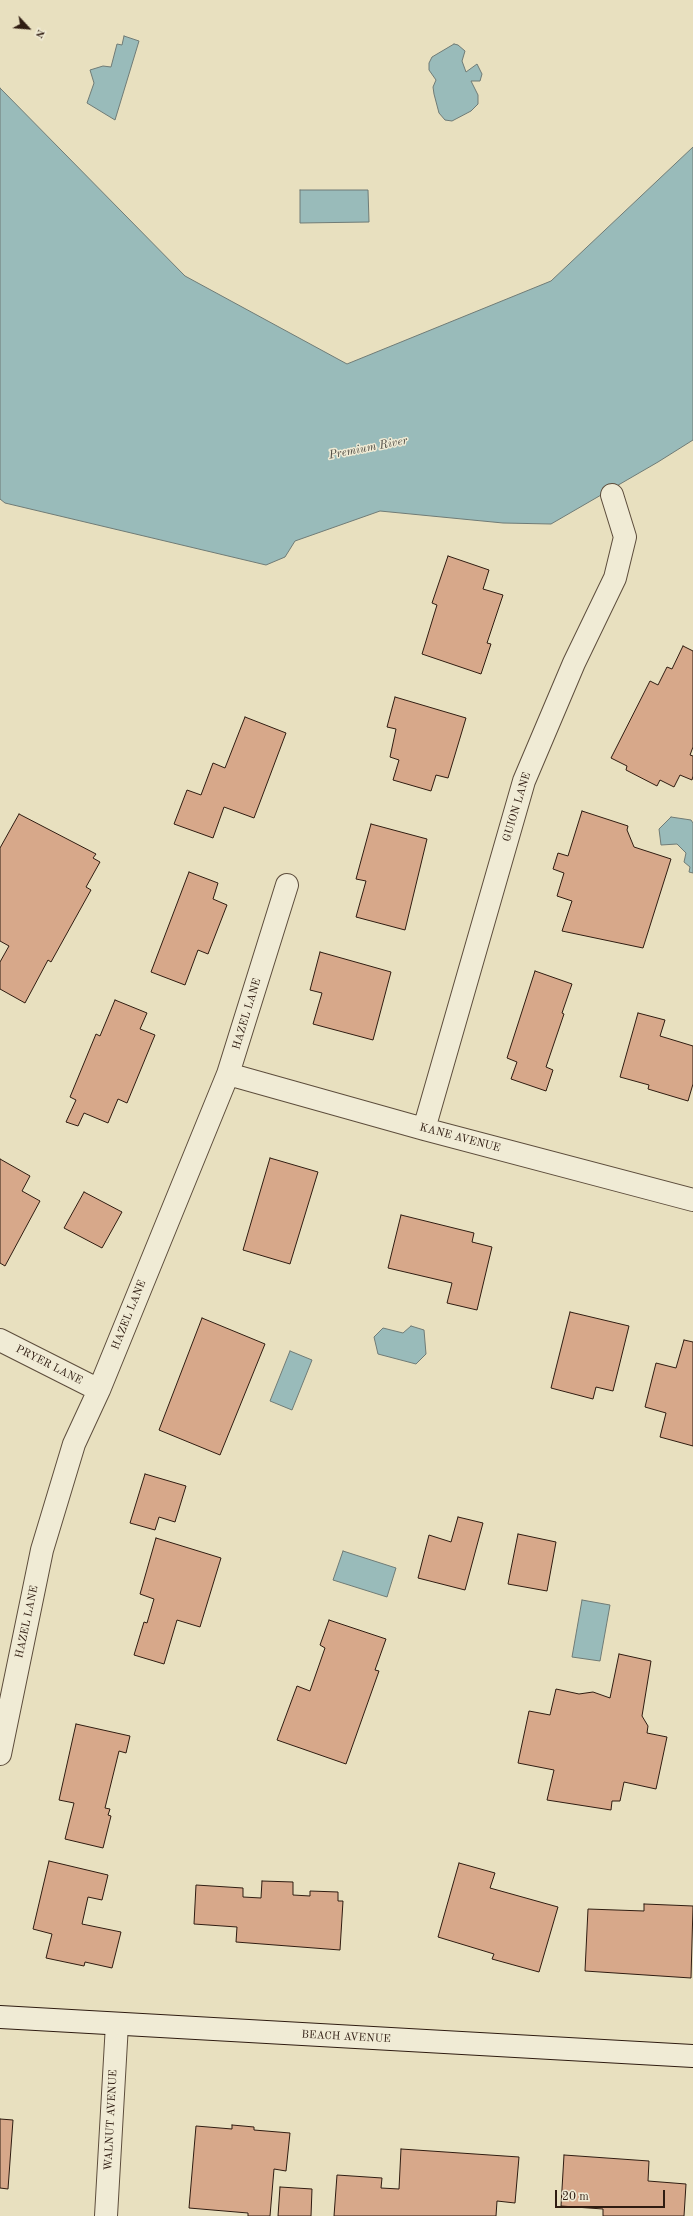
<!DOCTYPE html>
<html>
<head>
<meta charset="utf-8">
<style>
	body { margin:0 }
	#map { position:relative; width:693px; height:2216px; overflow:hidden; background:#e8e0bf; font-family:"Old Standard TT",serif }
	canvas { display:block }
	.north { position:absolute; left:8px; top:8px; width:40px; height:40px; -webkit-text-stroke:3px #f0ebd5; paint-order:stroke; rotate:116deg; font-size:11px; font-weight:700; line-height:16px; text-align:center; color:#2f1c11 }
	.north::after { content:''; display:block; margin:auto; width:14px; height:18px; background:#2f1c11; clip-path:polygon(50% 0,100% 100%,50% 72%,0 100%) }
	.scale { position:absolute; left:555px; top:2190px; width:110px; height:18px; box-sizing:border-box; border:2px solid #2f1c11; border-top:0; padding-left:5px; font-size:12px; line-height:14px; white-space:nowrap; color:#2f1c11; -webkit-text-stroke:3px #f0ebd5; paint-order:stroke }
</style>
</head>
<body>
<div id="map">
<canvas width="693" height="2216"></canvas>
<div class="north">N</div>
<div class="scale">20 m</div>
</div>
<script>
const ctx = document.querySelector('canvas').getContext('2d');
ctx.lineJoin = 'round';
function fillPath(path, color) { ctx.fillStyle = color; ctx.fill(path, 'evenodd'); }
const poly = rows => new Path2D(rows.map(r => 'M' + r).join(''));
function stroke(path, color, width, dash) { ctx.strokeStyle = color; ctx.lineWidth = width; ctx.lineCap = dash ? 'butt' : 'round'; ctx.setLineDash(dash || []); ctx.stroke(path); }
function write(font, color, halo, rows, align = 'center') {
  ctx.font = font + ' "Old Standard TT",serif'; ctx.lineWidth = 3; ctx.setLineDash([]); ctx.textBaseline = 'middle'; ctx.strokeStyle = halo; ctx.fillStyle = color; for (const [text, x, y, turn = 0] of rows) {
    ctx.save(); ctx.translate(x, y); ctx.rotate((+turn || 0) * Math.PI / 180); ctx.textAlign = isNaN(turn) ? turn : align; if (halo) ctx.strokeText(text, 0, 0); ctx.fillText(text, 0, 0); ctx.restore();
  }
}
const water = poly([
	[124,36,139,41,115,120,87,103,94,83,90,70,103,66,111,67,117,44,122,45,124,36],
	[454,44,458,45,465,51,462,61,466,72,477,64,482,74,480,81,471,81,478,95,478,104,471,111,452,121,445,120,439,113,434,94,433,87,436,80,429,70,429,63,432,57,454,44],
	[0,88,185,276,347,364,551,281,693,147,693,440,658,462,551,524,503,523,380,511,295,541,285,557,266,565,5,503,0,499,0,88],
	[300,190,368,190,369,222,300,223,300,190],
	[671,817,691,820,693,823,693,873,689,872,690,867,684,862,686,853,677,844,661,845,659,829,671,817],
	[411,1326,424,1330,426,1354,416,1364,378,1354,374,1337,383,1328,403,1333,411,1326],
	[290,1351,312,1360,292,1410,270,1401,290,1351],
	[343,1551,396,1568,387,1597,333,1580,343,1551],
	[582,1600,610,1605,600,1661,572,1657,582,1600]
]);
const building = poly([
	[448,556,489,570,483,589,503,595,487,643,491,644,481,674,422,654,437,605,432,603,448,556],
	[683,646,693,651,693,747,690,755,693,756,693,776,692,780,680,775,674,787,660,780,657,786,626,770,627,766,611,758,650,681,658,685,667,667,672,669,683,646],
	[395,697,466,718,448,778,436,775,431,791,393,780,399,760,390,757,396,729,387,727,395,697],
	[245,717,286,733,254,818,224,807,213,838,174,824,187,790,201,795,213,763,225,768,245,717],
	[582,811,628,826,627,830,634,847,671,859,643,948,562,931,572,901,557,896,564,873,553,869,558,853,568,856,582,811],
	[19,814,96,854,93,858,100,862,86,887,91,890,51,962,48,960,25,1003,0,989,0,962,9,946,0,941,0,848,19,814],
	[371,824,427,839,405,930,356,917,366,881,356,879,371,824],
	[189,872,218,883,213,899,227,905,208,954,198,950,185,985,151,972,189,872],
	[320,952,391,972,373,1040,313,1024,322,993,310,990,320,952],
	[535,971,572,984,562,1013,564,1014,546,1067,553,1070,546,1091,511,1079,517,1062,507,1058,535,971],
	[115,1000,147,1013,140,1029,155,1035,127,1103,118,1099,108,1123,84,1113,78,1126,66,1122,76,1100,70,1097,96,1034,100,1036,115,1000],
	[638,1013,665,1020,660,1036,693,1046,693,1084,688,1101,648,1089,649,1085,620,1077,638,1013],
	[270,1158,318,1172,290,1264,243,1250,270,1158],
	[0,1159,30,1176,22,1191,40,1201,5,1266,0,1263,0,1159],
	[84,1192,122,1212,102,1248,64,1228,84,1192],
	[401,1215,474,1233,472,1242,492,1247,477,1310,447,1303,452,1283,388,1268,401,1215],
	[570,1312,629,1326,613,1391,596,1387,593,1399,551,1388,570,1312],
	[202,1318,265,1344,220,1455,159,1430,202,1318],
	[684,1340,693,1342,693,1446,660,1437,666,1413,645,1407,656,1363,676,1368,684,1340],
	[145,1474,186,1486,175,1522,159,1517,155,1530,130,1523,145,1474],
	[458,1517,483,1523,465,1590,418,1578,429,1535,451,1542,458,1517],
	[518,1534,556,1542,547,1591,508,1584,518,1534],
	[156,1538,221,1558,200,1627,177,1620,164,1664,134,1655,144,1622,147,1623,154,1599,140,1594,156,1538],
	[329,1620,386,1639,375,1670,379,1671,346,1764,277,1740,297,1686,310,1691,325,1648,320,1645,329,1620],
	[619,1654,651,1661,642,1716,648,1726,647,1733,667,1737,656,1789,624,1782,620,1801,612,1801,611,1810,547,1800,554,1770,518,1763,529,1711,550,1715,556,1689,579,1694,593,1692,610,1698,619,1654],
	[76,1724,130,1736,126,1753,119,1751,105,1808,110,1809,108,1815,111,1816,103,1848,65,1839,74,1803,59,1800,76,1724],
	[49,1861,108,1875,102,1900,88,1897,82,1924,121,1932,112,1968,85,1962,84,1966,46,1958,52,1934,33,1929,49,1861],
	[459,1863,495,1873,490,1888,558,1907,539,1972,492,1959,494,1954,438,1937,459,1863],
	[262,1881,293,1882,293,1895,310,1896,310,1891,338,1892,338,1901,343,1901,340,1950,236,1942,237,1927,194,1924,196,1885,243,1888,243,1897,261,1898,262,1881],
	[644,1904,693,1906,691,1978,585,1971,588,1909,644,1911,644,1904],
	[0,2119,13,2120,8,2189,0,2188,0,2119],
	[232,2125,254,2127,254,2130,290,2133,286,2171,274,2169,270,2216,248,2216,248,2213,189,2208,196,2126,232,2129,232,2125],
	[401,2149,519,2157,515,2203,497,2201,496,2216,334,2216,337,2175,382,2178,381,2188,399,2189,401,2149],
	[564,2155,649,2161,648,2181,686,2184,684,2216,603,2216,603,2209,561,2206,564,2155],
	[280,2187,312,2189,311,2216,278,2216,280,2187]
]);
const street = poly([
	[228,1074,424,1129,693,1200],
	[424,1129,524,781,574,663,615,578,625,537,612,495],
	[0,1340,99,1390],
	[0,1754,42,1550,74,1444,99,1390,228,1074,287,885],
	[106,2216,117,2024]
]);
const secondary = poly([
	[0,2017,693,2056]
]);
const streetNames = [
	["GUION LANE",517,807,-73],
	["HAZEL LANE",247,1014,-73],
	["KANE AVENUE",460,1138,15],
	["HAZEL LANE",129,1315,-68],
	["PRYER LANE",49,1365,27],
	["HAZEL LANE",27,1622,-78],
	["BEACH AVENUE",346,2037,3],
	["WALNUT AVENUE",111,2120,-87]
];
const waterNames = [
	["Premium River",368,448,-11]
];
fillPath(water, '#99bbba');
stroke(water, '#6f7b76', 1);
fillPath(building, '#d7a88a');
stroke(building, '#2f1c11', 1);
stroke(street, '#5d4d3c', 24);
stroke(secondary, '#2f1c11', 24);
stroke(street, '#f0ebd5', 22);
stroke(secondary, '#f0ebd5', 22);
write('11px', '#2f1c11', '#f0ebd5', streetNames);
write('italic 12px', '#4f4c44', '#f0ebd5', waterNames);
</script>
</body>
</html>
